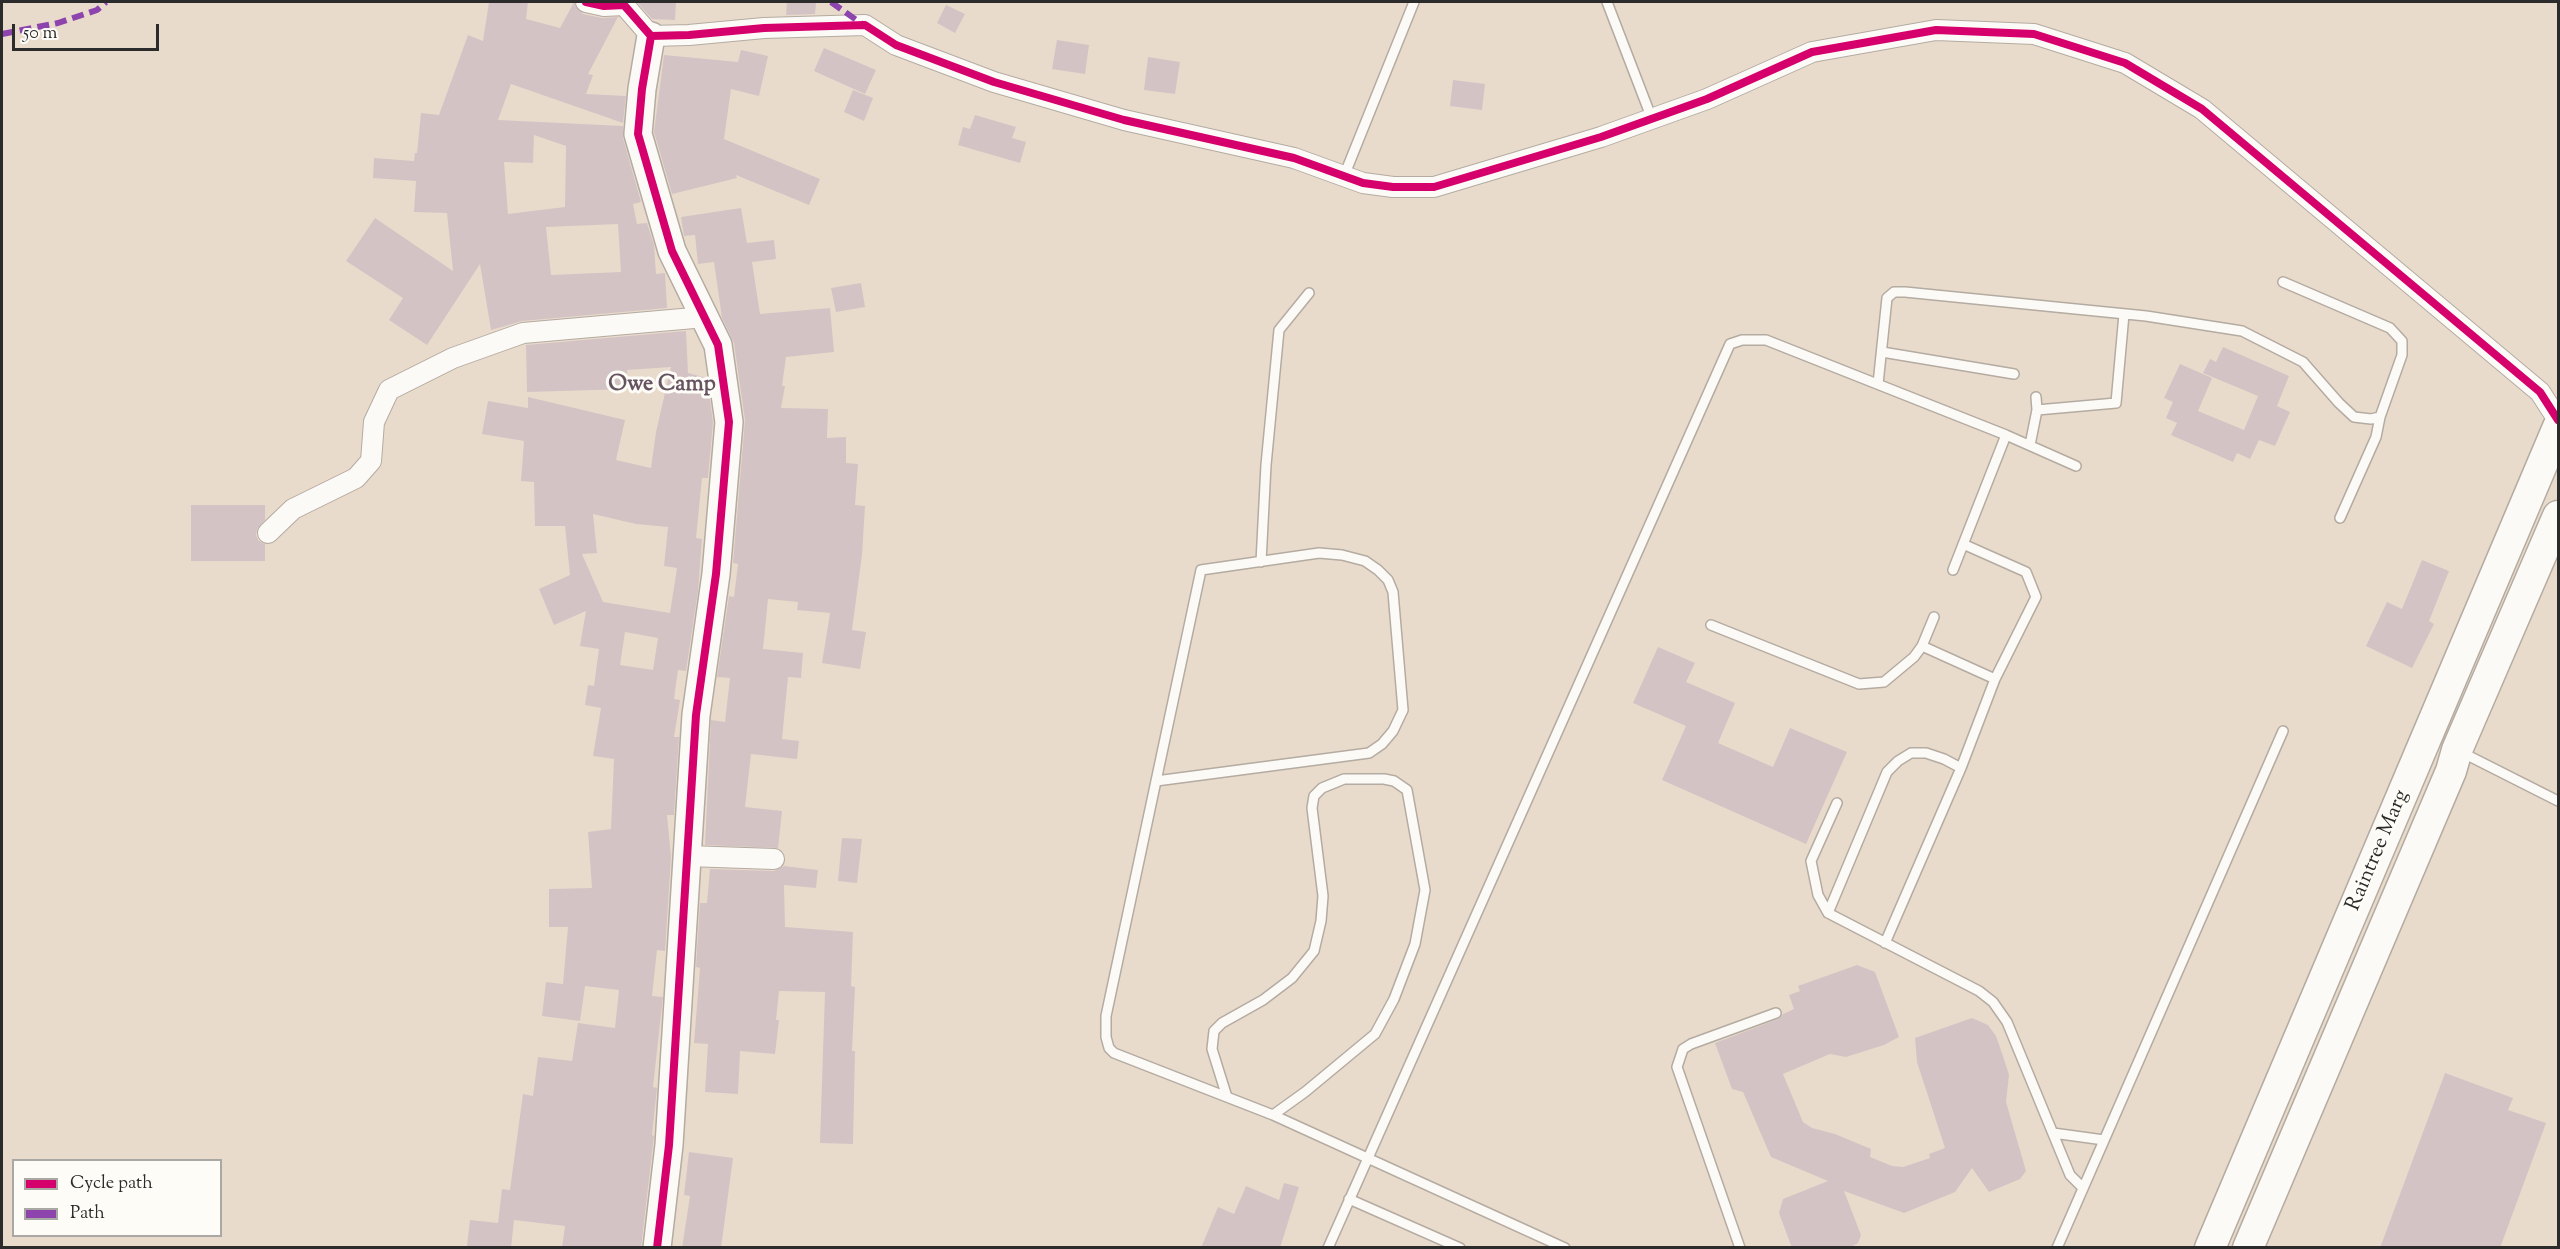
<!DOCTYPE html>
<html>
<head>
<meta charset="utf-8">
<style>
	body { margin:0 }
	#map { position:relative; width:2560px; height:1249px; overflow:hidden; background:#e9dbcc; font-family:"Sorts Mill Goudy",serif }
	canvas { display:block }
	.frame { position:absolute; inset:0; border:3px solid #2b2b2b; pointer-events:none }
	.legend { position:absolute; left:12px; top:1159px; width:210px; height:78px; box-sizing:border-box; background:#fdfcf7; border:2px solid #a9a8a5; margin:0; padding:8px 10px; list-style:none; font-size:18px; color:#2b2b2b }
	.legend li { display:flex; align-items:center; gap:12px; height:30px }
	.legend b { width:30px; border:2px solid #a9a8a5 }
	.scale { position:absolute; left:12px; top:24px; width:147px; height:27px; box-sizing:border-box; border:3px solid #2b2b2b; border-top:0; padding-left:8px; font-size:18px; line-height:21px; white-space:nowrap; color:#2b2b2b; -webkit-text-stroke:4px #fdfcf7; paint-order:stroke }
</style>
</head>
<body>
<div id="map">
<canvas width="2560" height="1249"></canvas>
<div class="frame"></div>
<ul class="legend">
<li><b style="height:8px;background:#d6006c"></b>Cycle path</li>
<li><b style="height:8px;background:#8e44ad"></b>Path</li>
</ul>
<div class="scale">50 m</div>
</div>
<script>
const ctx = document.querySelector('canvas').getContext('2d');
ctx.lineJoin = 'round';
function fillPath(path, color) { ctx.fillStyle = color; ctx.fill(path, 'evenodd'); }
const poly = rows => new Path2D(rows.map(r => 'M' + r).join(''));
function stroke(path, color, width, dash) { ctx.strokeStyle = color; ctx.lineWidth = width; ctx.lineCap = dash ? 'butt' : 'round'; ctx.setLineDash(dash || []); ctx.stroke(path); }
function write(font, color, halo, rows, align = 'center') {
  ctx.font = font + ' "Sorts Mill Goudy",serif'; ctx.lineWidth = 6; ctx.setLineDash([]); ctx.textBaseline = 'middle'; ctx.strokeStyle = halo; ctx.fillStyle = color; for (const [text, x, y, turn = 0] of rows) {
    ctx.save(); ctx.translate(x, y); ctx.rotate((+turn || 0) * Math.PI / 180); ctx.textAlign = isNaN(turn) ? turn : align; if (halo) ctx.strokeText(text, 0, 0); ctx.fillText(text, 0, 0); ctx.restore();
  }
}
const building = poly([
	[489,2,528,2,526,19,560,28,574,2,578,10,583,14,602,18,618,17,588,74,593,75,586,94,626,96,623,123,511,84,498,120,623,126,623,138,641,202,633,204,637,224,647,223,654,245,656,274,665,273,667,308,522,321,491,330,480,264,427,345,389,320,403,298,346,261,375,218,453,271,447,213,414,212,416,181,373,178,374,158,414,161,415,153,417,153,421,113,439,115,468,35,483,41],
	[534,135,566,146,565,207,508,214,504,162,533,163],
	[618,224,621,272,551,275,546,227],
	[637,2,676,2,675,20,652,19],
	[787,2,816,3,815,14,786,15],
	[946,5,965,14,955,33,937,23],
	[1057,40,1089,45,1085,74,1052,69],
	[824,48,876,70,865,94,814,71],
	[741,50,768,56,759,96,731,89,724,139,820,179,809,205,736,175,737,178,672,194,654,132,664,55,738,62],
	[1148,57,1180,62,1175,94,1144,90],
	[1453,80,1485,84,1482,110,1450,106],
	[853,90,873,98,864,121,844,112],
	[975,115,1016,127,1012,138,1026,142,1020,163,958,145,963,127,970,129],
	[741,208,747,243,774,240,776,259,752,262,760,314,830,308,834,352,786,357,782,386,785,386,781,408,828,409,827,438,846,437,846,463,858,464,855,505,865,506,862,555,852,630,866,632,860,669,822,663,830,613,797,610,798,602,768,599,763,649,803,653,801,678,788,677,782,739,799,741,797,759,751,754,745,807,782,811,778,848,705,845,711,720,725,722,730,678,717,677,729,596,734,597,738,564,733,563,745,420,734,343,722,318,714,262,698,264,695,235,684,236,681,217],
	[861,283,865,307,836,312,831,288],
	[686,331,688,373,707,378,713,422,708,478,702,478,696,538,702,539,698,591,686,671,678,670,674,699,680,700,674,737,679,737,674,815,667,815,671,857,665,951,657,950,652,996,663,997,653,1087,657,1088,652,1135,654,1136,653,1144,641,1248,562,1248,565,1226,514,1220,511,1248,467,1246,470,1220,498,1223,502,1189,510,1190,523,1094,533,1096,538,1057,572,1061,578,1023,615,1028,619,990,585,986,580,1021,542,1016,546,982,563,984,568,927,549,927,549,889,592,888,588,832,611,829,614,759,593,756,601,708,585,705,588,685,594,686,599,649,580,646,586,611,554,625,539,589,570,575,565,526,535,526,534,482,521,481,524,441,482,434,488,401,528,408,528,397,625,420,616,460,651,468,656,432,671,367,627,370,628,389,527,392,526,345],
	[593,514,636,524,668,527,664,566,677,568,670,613,603,602,582,554,597,553],
	[625,632,658,638,653,670,620,665],
	[2223,347,2289,376,2277,406,2290,412,2275,446,2259,440,2250,459,2237,453,2233,462,2171,435,2177,423,2166,418,2173,402,2164,398,2180,364,2212,378,2198,411,2244,430,2258,396,2203,373,2210,359,2216,362],
	[191,505,265,505,265,520,257,529,256,535,259,541,265,544,265,561,191,561],
	[2422,560,2449,571,2429,621,2434,624,2412,668,2366,646,2387,602,2402,609],
	[1658,647,1695,663,1686,682,1735,703,1718,743,1773,767,1790,728,1847,752,1806,844,1662,780,1686,726,1633,703],
	[842,838,862,839,857,883,838,881],
	[784,866,818,870,816,888,784,885,785,927,853,932,851,986,855,987,852,1051,855,1051,853,1144,820,1143,825,992,779,991,776,1020,779,1020,775,1054,740,1051,738,1094,705,1092,708,1044,694,1043,700,968,696,967,700,903,707,903,710,869,774,871],
	[1857,965,1875,972,1899,1037,1884,1045,1846,1057,1830,1054,1783,1074,1803,1122,1812,1128,1835,1134,1871,1149,1870,1157,1892,1166,1903,1167,1930,1158,1929,1154,1945,1148,1917,1062,1915,1038,1972,1018,1988,1025,1996,1036,2003,1056,2009,1075,2006,1102,2026,1171,2020,1179,1989,1192,1972,1168,1955,1192,1904,1213,1844,1191,1861,1235,1858,1243,1849,1248,1792,1248,1779,1213,1783,1199,1828,1181,1771,1157,1743,1092,1732,1089,1715,1043,1778,1019,1783,1014,1794,1009,1789,995,1800,991,1798,986],
	[2445,1073,2513,1098,2508,1110,2546,1123,2500,1248,2380,1248],
	[689,1152,733,1158,721,1248,682,1248,690,1196,684,1195],
	[1284,1183,1299,1187,1280,1248,1201,1248,1218,1207,1234,1214,1246,1186,1279,1200]
]);
const lane = poly([
	[1607,2,1652,119],
	[1344,176,1414,2],
	[1882,352,2014,374],
	[1878,384,1887,298,1894,292,1905,292,2146,316,2242,331,2303,362,2339,403,2354,417,2371,419,2380,417,2402,355,2402,341,2390,328,2283,282],
	[2037,410,2116,403,2124,314],
	[2030,445,2037,410,2036,397],
	[2340,518,2376,437,2380,417],
	[1261,562,1266,465,1279,330,1309,293],
	[1953,570,2006,435],
	[1711,625,1859,684,1884,682,1914,657,1922,646,1995,679],
	[1922,646,1934,617],
	[2461,752,2558,801],
	[1961,768,1995,679,2036,597,2026,572,1963,544],
	[1156,781,1369,753,1382,744,1393,731,1403,710,1393,592,1388,580,1378,570,1365,561,1342,555,1319,553,1201,570,1156,781,1106,1016,1106,1037,1109,1048,1114,1053,1273,1115,1565,1248],
	[1837,803,1811,861,1818,895,1828,913,1979,991,1993,1002,2007,1022,2070,1175,2083,1188],
	[1828,913,1887,772,1898,761,1911,753,1926,753,1944,759,1961,768,1885,943],
	[1227,1097,1212,1049,1214,1031,1222,1023,1263,1000,1292,978,1314,951,1321,921,1323,896,1312,808,1314,796,1322,788,1344,779,1384,779,1394,781,1407,790,1425,890,1415,944,1394,999,1375,1034,1305,1092,1273,1115],
	[2053,1133,2104,1140],
	[1349,1199,1460,1248],
	[1328,1248,1730,344,1742,340,1766,340,2006,435,2076,466],
	[1740,1248,1677,1067,1683,1049,1691,1044,1776,1013],
	[2057,1248,2283,731]
]);
const street = poly([
	[586,2,604,6,624,5,651,36,689,35,764,28,865,25,896,45,994,82,1124,120,1294,158,1363,183,1393,187,1434,187,1601,137,1707,99,1812,52,1936,30,2034,34,2125,63,2202,109,2540,392,2558,420],
	[268,533,293,509,356,478,371,461,374,422,389,390,453,358,523,333,705,317],
	[687,856,774,859]
]);
const secondary = poly([
	[651,36,642,89,638,134,672,251,718,345,729,422,716,574,696,715,669,1145,657,1248]
]);
const primary = poly([
	[2210,1248,2558,427],
	[2248,1248,2451,771,2457,750,2558,516]
]);
const quiet = poly([
	[831,2,862,24],
	[2,34,58,23,97,10,106,2]
]);
const cycleway = poly([
	[586,2,604,6,624,5,651,36,689,35,764,28,865,25,896,45,994,82,1124,120,1294,158,1363,183,1393,187,1434,187,1601,137,1707,99,1812,52,1936,30,2034,34,2125,63,2202,109,2540,392,2558,420],
	[651,36,642,89,638,134,672,251,718,345,729,422,716,574,696,715,669,1145,657,1248]
]);
const streetNames = [
	["Raintree Marg",2379,851,-67]
];
const neighbourhoodNames = [
	["Owe Camp",662,386]
];
fillPath(building, '#d4c3c4');
stroke(lane, '#b4aba1', 12);
stroke(street, '#b4aba1', 22);
stroke(secondary, '#b4aba1', 30);
stroke(primary, '#b4aba1', 33);
stroke(lane, '#fcfaf7', 9);
stroke(street, '#fcfaf7', 20);
stroke(secondary, '#fcfaf7', 27);
stroke(primary, '#fcfaf7', 30);
stroke(quiet, '#8e44ad', 6, [12, 6]);
stroke(cycleway, '#d6006c', 8);
write('21px', '#2b2b2b', '#fdfcf7', streetNames);
write('bold 22px', '#665361', '#fdfcf7', neighbourhoodNames);
</script>
</body>
</html>
